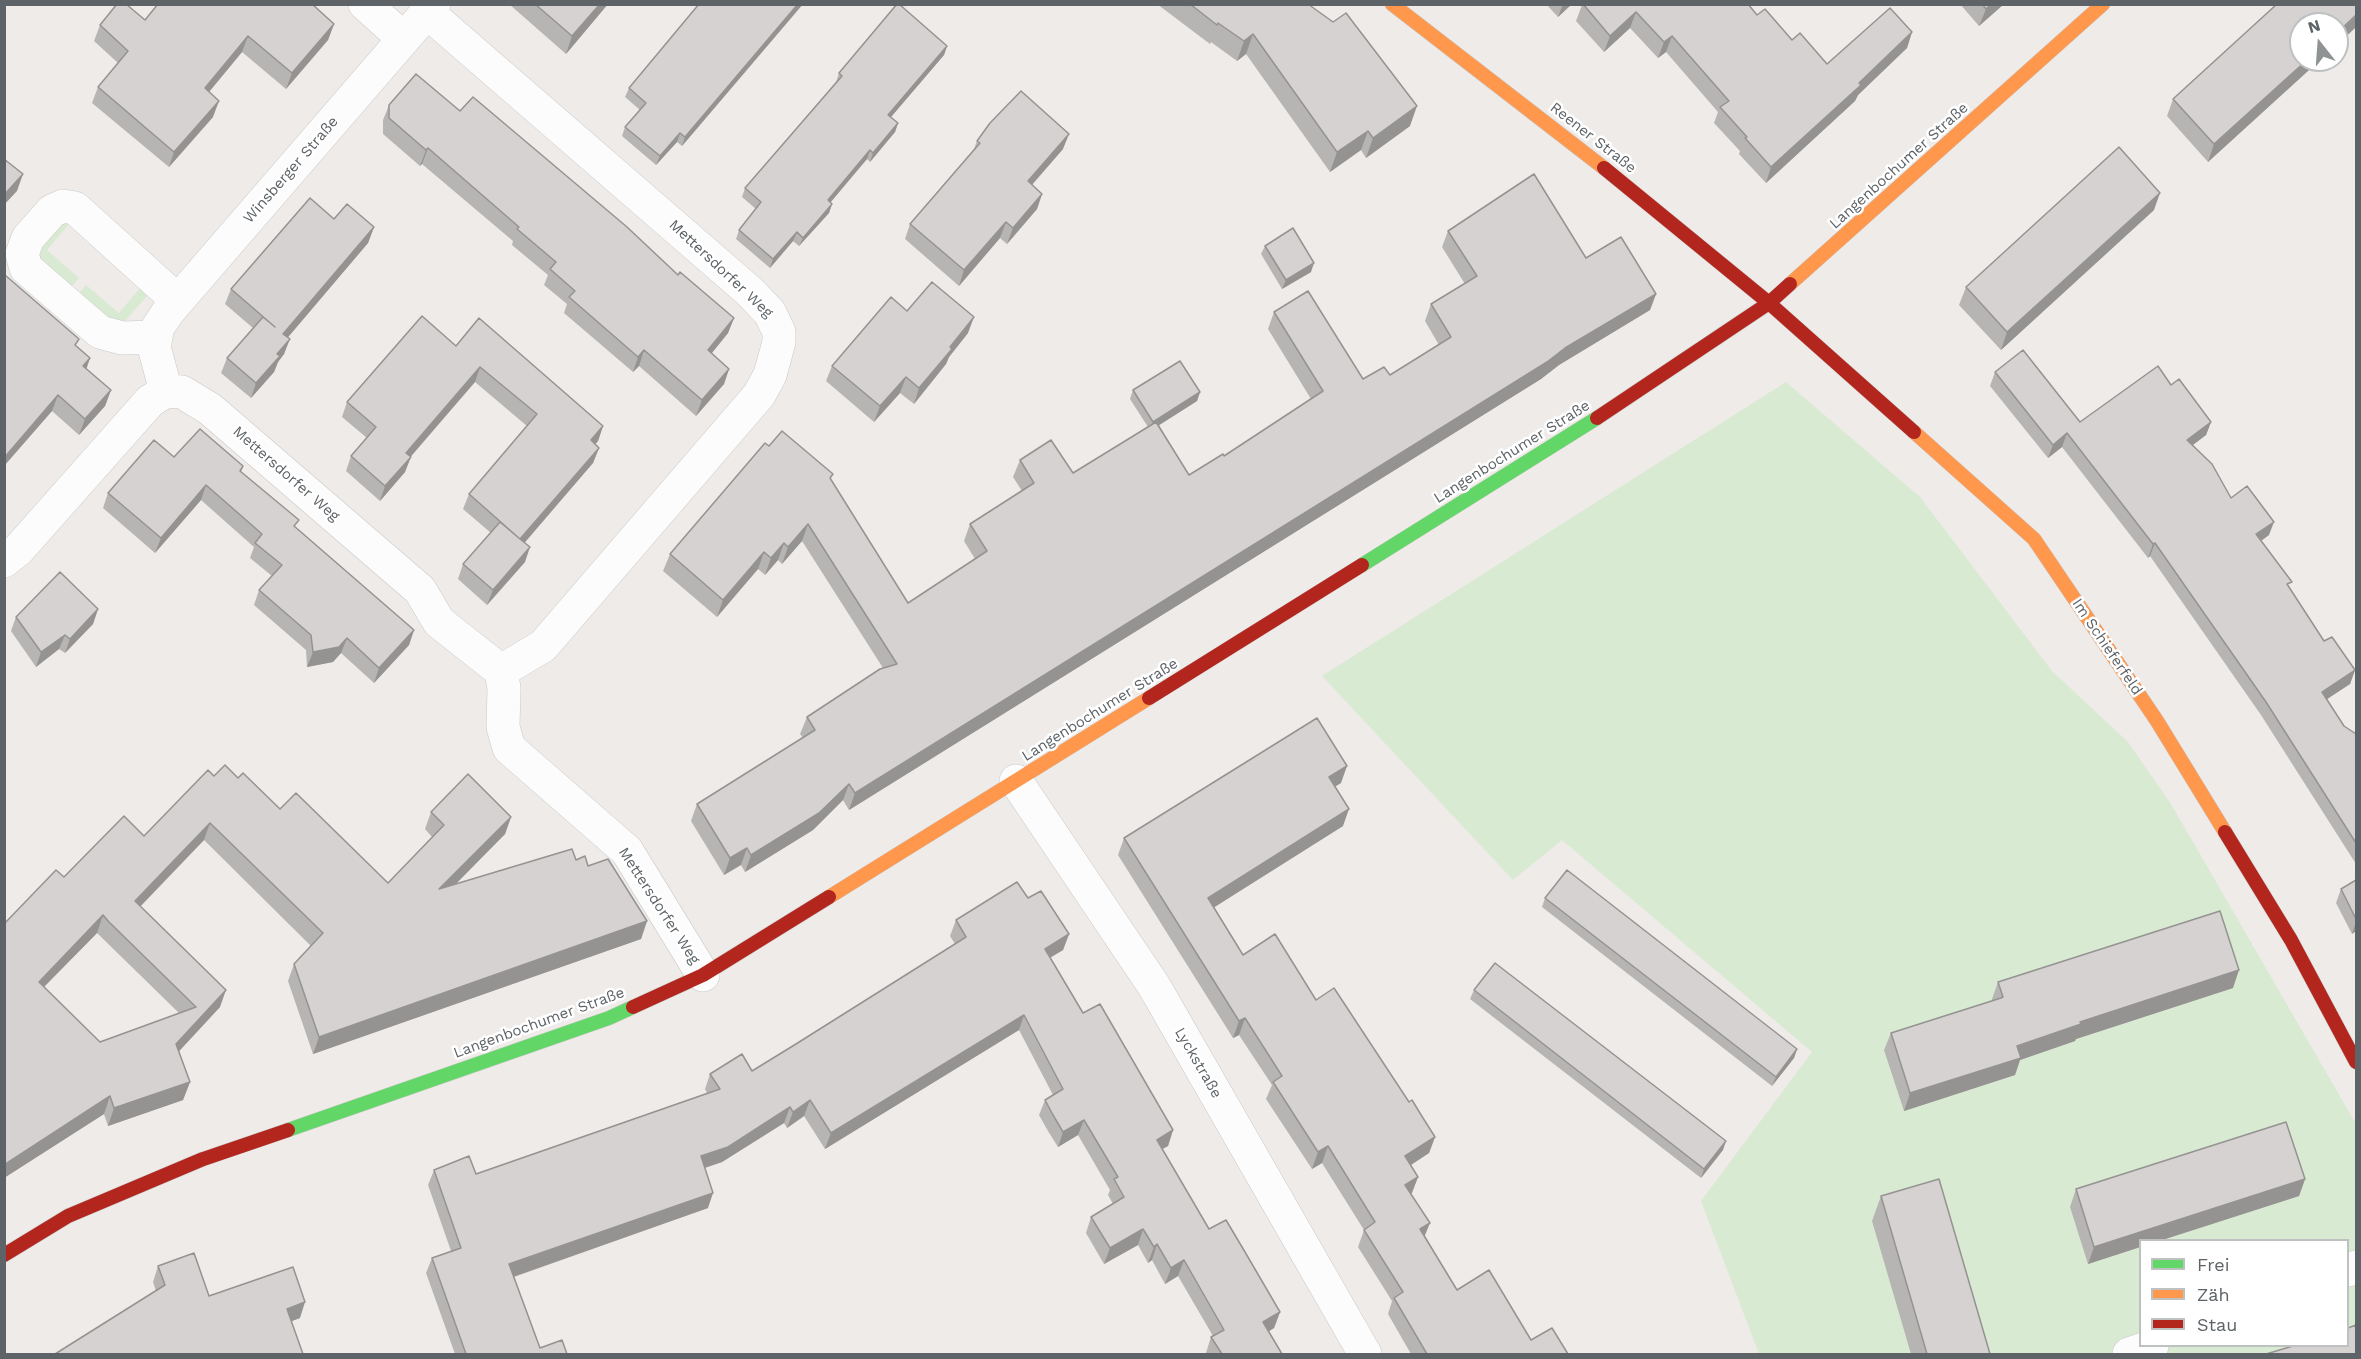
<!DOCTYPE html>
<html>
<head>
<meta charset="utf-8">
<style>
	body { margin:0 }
	#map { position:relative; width:2361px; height:1359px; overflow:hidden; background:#eeebe8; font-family:"Work Sans",sans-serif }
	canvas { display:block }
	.frame { position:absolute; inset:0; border:6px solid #5d6367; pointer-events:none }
	.legend { position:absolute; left:2139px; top:1239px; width:210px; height:108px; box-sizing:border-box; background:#fff; border:2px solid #bec1c2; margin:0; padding:8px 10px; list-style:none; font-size:18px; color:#5d6367 }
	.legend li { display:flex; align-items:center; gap:12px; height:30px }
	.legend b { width:30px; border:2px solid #bec1c2 }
	.north { position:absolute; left:2289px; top:12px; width:60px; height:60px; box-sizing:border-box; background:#fff; border:2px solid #bec1c2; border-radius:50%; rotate:343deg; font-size:16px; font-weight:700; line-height:24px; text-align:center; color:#5d6367 }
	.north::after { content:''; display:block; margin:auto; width:21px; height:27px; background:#909394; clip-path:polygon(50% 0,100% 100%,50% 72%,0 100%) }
</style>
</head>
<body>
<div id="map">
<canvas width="2361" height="1359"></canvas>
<div class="frame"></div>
<ul class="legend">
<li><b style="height:8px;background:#63d668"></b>Frei</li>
<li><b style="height:8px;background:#ff974d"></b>Zäh</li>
<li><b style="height:8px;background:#b3261e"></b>Stau</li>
</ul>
<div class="north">N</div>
</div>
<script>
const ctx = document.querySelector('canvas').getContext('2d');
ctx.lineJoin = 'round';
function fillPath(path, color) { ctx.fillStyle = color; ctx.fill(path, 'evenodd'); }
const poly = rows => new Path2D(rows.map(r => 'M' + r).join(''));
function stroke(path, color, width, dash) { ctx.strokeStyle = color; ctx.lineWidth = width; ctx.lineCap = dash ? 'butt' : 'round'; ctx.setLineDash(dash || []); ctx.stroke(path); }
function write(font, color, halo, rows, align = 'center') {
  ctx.font = font + ' "Work Sans",sans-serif'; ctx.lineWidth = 5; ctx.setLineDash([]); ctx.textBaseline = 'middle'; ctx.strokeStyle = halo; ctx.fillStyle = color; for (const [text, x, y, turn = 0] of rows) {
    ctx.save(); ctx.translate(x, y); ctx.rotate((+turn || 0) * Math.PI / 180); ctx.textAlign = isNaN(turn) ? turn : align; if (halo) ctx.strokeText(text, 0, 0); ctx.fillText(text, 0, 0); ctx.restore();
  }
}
const green = poly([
	[60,218,68,225,47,250,79,278,68,290,37,263,36,246],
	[86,285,119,313,140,288,148,295,124,322,107,324,76,297],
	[1786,382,1920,497,2052,671,2128,742,2171,804,2356,1124,2356,1354,1759,1354,1701,1201,1812,1052,1562,840,1513,880,1322,676],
	[2140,1240,2348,1240,2348,1346,2140,1346]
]);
const street = poly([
	[365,4,404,39],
	[427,12,749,291,770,313,779,332,779,342,770,375,759,395,543,646,501,671],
	[155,337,122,338,100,332,26,268,22,254,28,238,52,211,63,206,75,208,177,300],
	[166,391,182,392,210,409,420,590,439,622,501,671,504,688,503,727,509,748,627,851,703,975],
	[4,561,18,550,150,401,166,391,154,347,158,327,168,312,434,4],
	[1016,781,1154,986,1365,1354],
	[2348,1270,2356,1267],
	[2129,1354,2152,1346]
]);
const fast = poly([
	[1362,565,1597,418],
	[288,1130,609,1018,633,1007]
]);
const slow = poly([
	[1392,4,1604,168],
	[1790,284,2103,4],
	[1914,432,2034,539,2157,721,2225,832],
	[829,897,1149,698]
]);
const jam = poly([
	[1604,168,1769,303,1914,432],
	[1597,418,1769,303,1790,284],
	[1149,698,1362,565],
	[2225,832,2291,940,2356,1062],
	[633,1007,703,975,829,897],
	[4,1255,68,1216,203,1159,288,1130]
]);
const wall = poly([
	[509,4,608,4,566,54],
	[803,4,682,146,677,142,656,165,622,136,625,127,640,110,625,97,629,88],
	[1157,4,1308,4,1410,126,1366,158,1361,150,1330,172,1246,54,1237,61,1211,42,1210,44],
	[1546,4,1572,4,1558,17],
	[1960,4,2004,4,1979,26],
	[2277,4,2356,4,2356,27,2337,45,2337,24,2301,24,2301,60,2320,60,2208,162,2167,116,2173,99],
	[1582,5,1757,15,1827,64,1912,32,1907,48,1858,95,1855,101,1766,183,1739,154,1740,151,1714,123,1718,112,1666,52,1658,58,1630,28,1604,52,1576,21],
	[145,20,334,24,328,40,286,89,242,52,209,92,213,117,169,167,92,103,98,87,118,63,94,41,100,25],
	[947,46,944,55,891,117,898,123,895,132,870,162,867,159,830,202,832,204,829,213,799,246,793,241,770,268,736,239,739,230,756,209,742,197,745,188,836,82,839,73],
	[389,105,460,111,734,318,728,333,712,353,729,369,724,384,696,416,639,366,633,372,564,313,567,304,544,285,548,275,512,245,513,241,422,164,420,166,383,134,383,120],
	[977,141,1063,149,1032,185,1042,194,1037,209,1007,244,1000,238,959,286,905,239,910,224,974,149],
	[2154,210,2001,350,1959,305,1966,287],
	[334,219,374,227,368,243,288,337,284,354,278,362,274,372,251,398,221,373,227,358,253,328,225,304,231,289],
	[1448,231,1586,258,1656,294,1650,310,1559,365,1541,379,849,810,843,800,813,830,745,872,741,865,724,875,691,821,697,804,803,738,800,734,807,717,883,668,802,541,782,564,778,560,765,575,758,569,717,617,663,571,670,554,769,446,831,480,908,603,975,559,964,541,970,524,1022,491,1013,477,1020,460,1073,473,1148,427,1130,399,1133,390,1200,392,1197,401,1159,425,1189,475,1224,456,1311,399,1268,329,1274,312,1363,379,1390,375,1439,345,1425,321,1431,304,1465,284,1442,247],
	[1265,246,1311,272,1282,289,1261,254],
	[907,311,968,333,949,357,946,364,914,404,900,393,874,422,826,381,832,366],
	[77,346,90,358,86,369,111,390,105,406,79,435,52,411,4,466],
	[456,346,603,426,598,441,595,444,599,448,593,463,524,542,525,562,487,605,458,579,463,564,491,533,463,509,469,494,527,426,475,382,410,456,405,472,380,501,346,471,351,456,367,438,342,417,347,402],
	[1995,372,2080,422,2171,385,2211,422,2206,435,2193,445,2231,498,2269,535,2261,541,2289,588,2324,641,2355,670,2350,684,2327,699,2344,726,2356,734,2356,864,2261,715,2150,556,2148,558,2062,447,2048,458,1990,386],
	[174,457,243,466,241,472,296,528,414,630,409,645,374,683,341,653,333,662,307,667,306,650,254,605,259,590,272,576,250,558,254,547,201,500,155,553,103,508,108,493],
	[98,609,93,624,65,653,59,649,36,667,11,631,16,617],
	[214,776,238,778,280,809,388,883,432,837,425,829,431,812,511,817,505,834,455,885,576,860,588,866,647,921,641,939,313,1054,288,981,294,964,311,946,204,840,140,907,220,1007,179,1051,190,1082,183,1100,108,1126,104,1114,4,1178,64,877,144,836],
	[97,933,179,1013,100,1042,44,987],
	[1341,783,1335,786,1343,826,1214,907,1243,955,1316,1000,1409,1102,1435,1137,1429,1153,1410,1165,1418,1177,1411,1194,1425,1236,1457,1290,1531,1340,1568,1354,1411,1354,1388,1314,1392,1301,1358,1247,1364,1230,1322,1163,1312,1169,1266,1099,1272,1085,1239,1035,1233,1038,1118,855,1124,838],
	[2356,880,2356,931,2352,934,2336,903,2341,889],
	[1028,898,1069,934,1063,950,1050,958,1083,1013,1173,1130,1168,1146,1162,1149,1209,1229,1280,1312,1274,1328,1269,1331,1282,1354,1207,1354,1206,1353,1211,1337,1213,1336,1178,1276,1165,1284,1152,1260,1148,1263,1138,1245,1104,1264,1086,1233,1091,1217,1113,1204,1108,1195,1110,1190,1078,1135,1058,1147,1048,1131,1039,1115,1045,1100,1053,1095,1019,1030,825,1149,804,1116,787,1128,784,1123,722,1162,705,1168,708,1208,514,1277,540,1348,567,1354,455,1354,426,1273,432,1258,451,1251,428,1185,434,1170,476,1174,707,1093,705,1089,710,1074,752,1071,955,944,950,936,956,920],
	[1545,898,1797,1049,1794,1058,1772,1086,1542,907],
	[1998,982,2233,988,2076,1039,2075,1041,2020,1060,2015,1075,1904,1111,1884,1050,1891,1033,1992,1001,1992,999],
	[1474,990,1723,1150,1701,1178,1470,999],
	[2305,1179,2299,1196,2088,1264,2070,1207,2076,1189],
	[1881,1196,1990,1354,1911,1354,1872,1221],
	[158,1266,209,1296,300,1318,291,1321,156,1291,153,1282]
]);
const shadedWall = poly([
	[600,4,608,4,566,54,572,36],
	[798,4,803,4,682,146,685,137],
	[1563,4,1572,4,1558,17],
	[1991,4,2004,4,1979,26,1986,9],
	[1636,12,1630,28,1604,52,1610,36],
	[2356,15,2356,27,2337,45,2337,33],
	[334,24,328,40,286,89,292,73],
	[1912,32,1907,48,1858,95,1855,101,1766,183,1771,167],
	[1253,34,1246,54,1237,61,1244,41],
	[248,36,242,52,199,104,205,88],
	[1672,36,1666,52,1658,58,1664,42],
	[947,46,944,55,885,124,888,115],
	[2307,60,2320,60,2208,162,2214,144],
	[219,101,213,117,169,167,174,152],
	[1417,106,1410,126,1366,158,1373,138],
	[898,123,895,132,870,162,873,153],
	[1368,131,1361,150,1330,172,1337,152],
	[680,133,677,142,656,165,660,156],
	[1069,134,1063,149,1022,196,1028,181],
	[428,148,422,164,420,166,426,150],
	[870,150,867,159,825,209,828,200],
	[23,174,17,191,4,205,4,195],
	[2160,193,2154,210,2001,350,2007,332],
	[1042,194,1037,209,1007,244,1013,228],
	[832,204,829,213,799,246,803,238],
	[1006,222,1000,238,959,286,964,270],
	[374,227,368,243,278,349,283,334],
	[797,232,793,241,770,268,773,259],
	[1314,263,1311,272,1282,289,1286,280],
	[1656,294,1650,310,1559,365,1541,379,849,810,855,793,1565,348],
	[974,317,968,333,949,357,946,364,914,404,919,388,950,347],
	[734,318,728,333,702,365,708,350],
	[290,339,284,354,278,362,274,372,251,398,256,383,277,354],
	[644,350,639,366,633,372,638,357],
	[90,358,85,373,83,366],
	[480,367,475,382,401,468,406,453],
	[729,369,724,384,696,416,702,400],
	[906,377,900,393,874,422,880,406],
	[111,390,105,406,79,435,85,419],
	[1200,392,1197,401,1150,431,1153,422],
	[58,395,52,411,4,466,4,458],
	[2211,422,2206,435,2182,453,2187,440],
	[603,426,598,441,586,455,591,440],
	[2067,433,2062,447,2048,458,2053,445],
	[599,448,593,463,515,554,520,539],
	[411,457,405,472,380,501,385,486],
	[206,485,201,500,155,553,161,538],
	[2274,522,2269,535,2251,548,2256,534],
	[808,524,802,541,782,564,788,547],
	[784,543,778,560,765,575,771,558],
	[2155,543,2150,556,2148,558,2153,544],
	[530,547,525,562,487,605,493,590],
	[764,552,758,569,717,617,723,600],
	[98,609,93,624,65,653,70,639],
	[414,630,409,645,374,683,379,668],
	[65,635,59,649,36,667,41,652],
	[347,638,341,653,333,662,307,667,313,652],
	[2355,670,2350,684,2318,705,2322,692],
	[1347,766,1341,783,1323,794,1329,777],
	[849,784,843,800,813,830,745,872,751,855],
	[1349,809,1343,826,1202,915,1208,898],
	[511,817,505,834,433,907,439,889],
	[210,823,204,840,128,919,135,901],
	[747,848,741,865,724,875,730,858],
	[103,915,97,933,32,999,39,982],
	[647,921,641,939,313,1054,319,1037],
	[2356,922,2356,931,2352,934],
	[1069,934,1063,950,1039,964,1045,949],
	[2239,970,2233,988,2076,1039,2075,1041,2020,1060,2015,1075,1904,1111,1910,1093,2017,1046,2080,1022],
	[226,990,220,1007,170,1061,176,1044],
	[1024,1015,1019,1030,825,1149,831,1133],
	[1245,1018,1239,1035,1233,1038,1239,1021],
	[1797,1049,1794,1058,1772,1086,1776,1077],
	[190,1082,183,1100,108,1126,114,1108],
	[110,1096,104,1114,4,1178,4,1165],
	[810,1100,804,1116,787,1128,793,1112],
	[790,1107,784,1123,722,1162,695,1171,701,1156],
	[1084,1120,1078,1135,1058,1147,1063,1132],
	[1173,1130,1168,1146,1151,1155,1157,1140],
	[1435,1137,1429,1153,1399,1173,1405,1156],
	[1726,1141,1723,1150,1701,1178,1704,1169],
	[1328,1146,1322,1163,1312,1169,1318,1152],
	[1418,1177,1412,1193,1399,1202,1405,1185],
	[2305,1179,2299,1196,2162,1240,2140,1240,2140,1247,2088,1264,2094,1247],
	[713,1193,708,1208,504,1280,509,1264],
	[1430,1223,1423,1240,1420,1229],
	[1143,1229,1138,1245,1104,1264,1110,1248],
	[1157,1244,1152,1260,1148,1263,1154,1247],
	[1184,1260,1178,1276,1165,1284,1171,1268],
	[305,1302,300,1318,282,1325,287,1309],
	[1280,1312,1274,1328,1258,1338,1263,1322]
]);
const building = poly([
	[117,4,126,4,145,20,158,4,312,4,334,24,292,73,248,36,205,88,219,101,174,152,98,87,128,51,100,25,117,4],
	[535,4,600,4,572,36,535,4],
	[699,4,798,4,685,137,680,133,660,156,625,127,646,103,629,88,699,4],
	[897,4,899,4,947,46,888,115,898,123,873,153,870,150,828,200,832,204,803,238,797,232,773,259,739,230,761,202,745,188,842,76,839,73,897,4],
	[1190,4,1308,4,1333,22,1346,13,1417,106,1373,138,1368,131,1337,152,1253,34,1244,41,1218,23,1217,25,1190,4],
	[1583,4,1748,4,1757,15,1765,9,1792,40,1800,33,1827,64,1890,8,1912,32,1859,83,1861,85,1771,167,1745,138,1747,137,1720,107,1729,101,1672,36,1664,42,1636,12,1610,36,1583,4],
	[1982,4,1991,4,1986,9,1982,4],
	[2277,4,2356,4,2356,15,2337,33,2337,24,2301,24,2301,60,2307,60,2214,144,2173,99,2277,4],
	[416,74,460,111,473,97,627,227,678,275,680,272,734,318,708,350,729,369,702,400,644,350,638,357,569,297,575,291,550,269,556,262,517,229,519,227,428,148,426,150,389,118,389,105,416,74],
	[1021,91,1069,134,1028,181,1042,194,1013,228,1006,222,964,270,910,224,980,143,977,141,990,123,1021,91],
	[2119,147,2160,193,2007,332,1966,287,2119,147],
	[4,159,23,174,4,195,4,159],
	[1534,174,1586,258,1621,237,1656,294,1565,348,1547,362,855,793,849,784,819,813,751,855,747,848,730,858,697,804,815,730,807,717,880,669,897,664,808,524,788,547,784,543,771,558,764,552,723,600,670,554,765,443,769,446,782,431,833,474,830,478,908,603,987,551,970,524,1034,483,1020,460,1051,440,1073,473,1156,422,1189,475,1223,454,1224,456,1323,391,1274,312,1308,291,1363,379,1384,367,1390,375,1451,337,1431,304,1477,276,1448,231,1534,174],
	[310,198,334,219,347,204,374,227,283,334,290,339,277,354,280,356,256,383,227,358,263,317,275,327,231,289,310,198],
	[1293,228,1314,263,1286,280,1265,246,1293,228],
	[5,275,79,339,75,345,90,358,83,366,111,390,85,419,58,395,4,458,5,275],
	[932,282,974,317,950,347,952,349,919,388,906,377,880,406,832,366,891,297,907,311,932,282],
	[422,316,456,346,479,318,603,426,591,440,599,448,520,539,530,547,493,590,463,564,500,522,520,539,469,494,537,414,480,367,406,453,411,457,385,486,351,456,376,427,347,402,422,316],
	[2023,350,2080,422,2158,366,2171,385,2179,379,2211,422,2187,440,2212,464,2231,498,2247,486,2274,522,2256,534,2292,582,2287,584,2324,641,2332,637,2355,670,2322,692,2344,726,2356,734,2356,843,2266,702,2155,543,2153,544,2067,433,2053,445,1995,372,2023,350],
	[1180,361,1200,392,1153,422,1133,390,1180,361],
	[200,429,243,466,240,471,299,520,294,526,414,630,379,668,347,638,339,647,313,652,311,635,259,590,282,565,255,543,262,534,206,485,161,538,108,493,154,440,174,457,200,429],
	[60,572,98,609,70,639,65,635,41,652,16,617,60,572],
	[1317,718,1347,766,1329,777,1349,809,1208,898,1243,955,1275,934,1316,1000,1334,988,1409,1102,1412,1100,1423,1118,1435,1137,1405,1156,1418,1177,1405,1185,1430,1223,1420,1229,1457,1290,1489,1270,1531,1340,1552,1328,1568,1354,1427,1354,1394,1298,1403,1292,1364,1230,1375,1222,1328,1146,1318,1152,1273,1082,1282,1076,1245,1018,1239,1021,1124,838,1317,718],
	[225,765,238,778,243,773,280,809,296,793,388,883,444,825,431,812,468,774,511,817,439,889,572,849,576,860,585,856,588,866,608,859,647,921,319,1037,294,964,323,933,210,823,135,901,226,990,176,1044,190,1082,114,1108,110,1096,4,1165,4,924,56,870,64,877,124,816,144,836,208,770,214,776,225,765],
	[103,915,109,922,196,1007,100,1042,39,982,103,915],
	[1567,870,1797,1049,1776,1077,1545,898,1567,870],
	[2356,880,2356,919,2341,889,2356,880],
	[1017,882,1028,898,1041,891,1069,934,1045,949,1083,1013,1100,1004,1173,1130,1157,1140,1209,1229,1226,1220,1245,1252,1280,1312,1263,1322,1282,1354,1222,1354,1211,1337,1224,1330,1184,1260,1171,1268,1157,1244,1154,1247,1143,1229,1110,1248,1091,1217,1124,1197,1114,1179,1118,1177,1084,1120,1063,1132,1053,1115,1045,1100,1063,1089,1024,1015,831,1133,810,1100,793,1112,790,1107,728,1147,701,1156,713,1193,509,1264,540,1348,562,1340,567,1354,466,1354,432,1258,461,1248,434,1170,469,1156,476,1174,720,1089,710,1074,742,1054,752,1071,796,1044,966,937,956,920,1017,882],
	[2220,911,2239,970,2080,1022,2081,1024,2017,1046,2021,1058,1910,1093,1891,1033,2001,998,2003,997,1998,982,2220,911],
	[1495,963,1726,1141,1704,1169,1474,990,1495,963],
	[2286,1122,2305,1179,2094,1247,2076,1189,2286,1122],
	[1939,1179,1990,1354,1927,1354,1881,1196,1939,1179],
	[194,1253,209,1296,293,1267,305,1302,287,1309,303,1354,55,1354,165,1285,158,1266,194,1253],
	[2356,1325,2356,1354,2266,1354,2293,1346,2348,1346,2348,1328,2356,1325]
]);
const streetNames = [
	["Reener Straße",1593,138,38],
	["Langenbochumer Straße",1899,166,-42],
	["Winsberger Straße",291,170,-49],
	["Mettersdorfer Weg",721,269,43],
	["Langenbochumer Straße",1512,452,-32],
	["Mettersdorfer Weg",286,474,41],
	["Im Schieferfeld",2107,647,56],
	["Langenbochumer Straße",1100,710,-32],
	["Mettersdorfer Weg",659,906,57],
	["Langenbochumer Straße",539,1023,-20],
	["Lyckstraße",1198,1063,60]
];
fillPath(green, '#d9ead2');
stroke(street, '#c9c9c9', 34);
stroke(fast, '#c9c9c9', 15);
stroke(slow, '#c9c9c9', 15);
stroke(jam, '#c9c9c9', 15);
stroke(street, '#fcfcfc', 33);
stroke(fast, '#63d668', 14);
stroke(slow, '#ff974d', 14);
stroke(jam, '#b3261e', 14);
fillPath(wall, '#b7b5b4');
fillPath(shadedWall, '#959392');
fillPath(building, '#d5d2d1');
stroke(building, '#959392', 1.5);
write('15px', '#5d6367', '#fff', streetNames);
</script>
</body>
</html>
